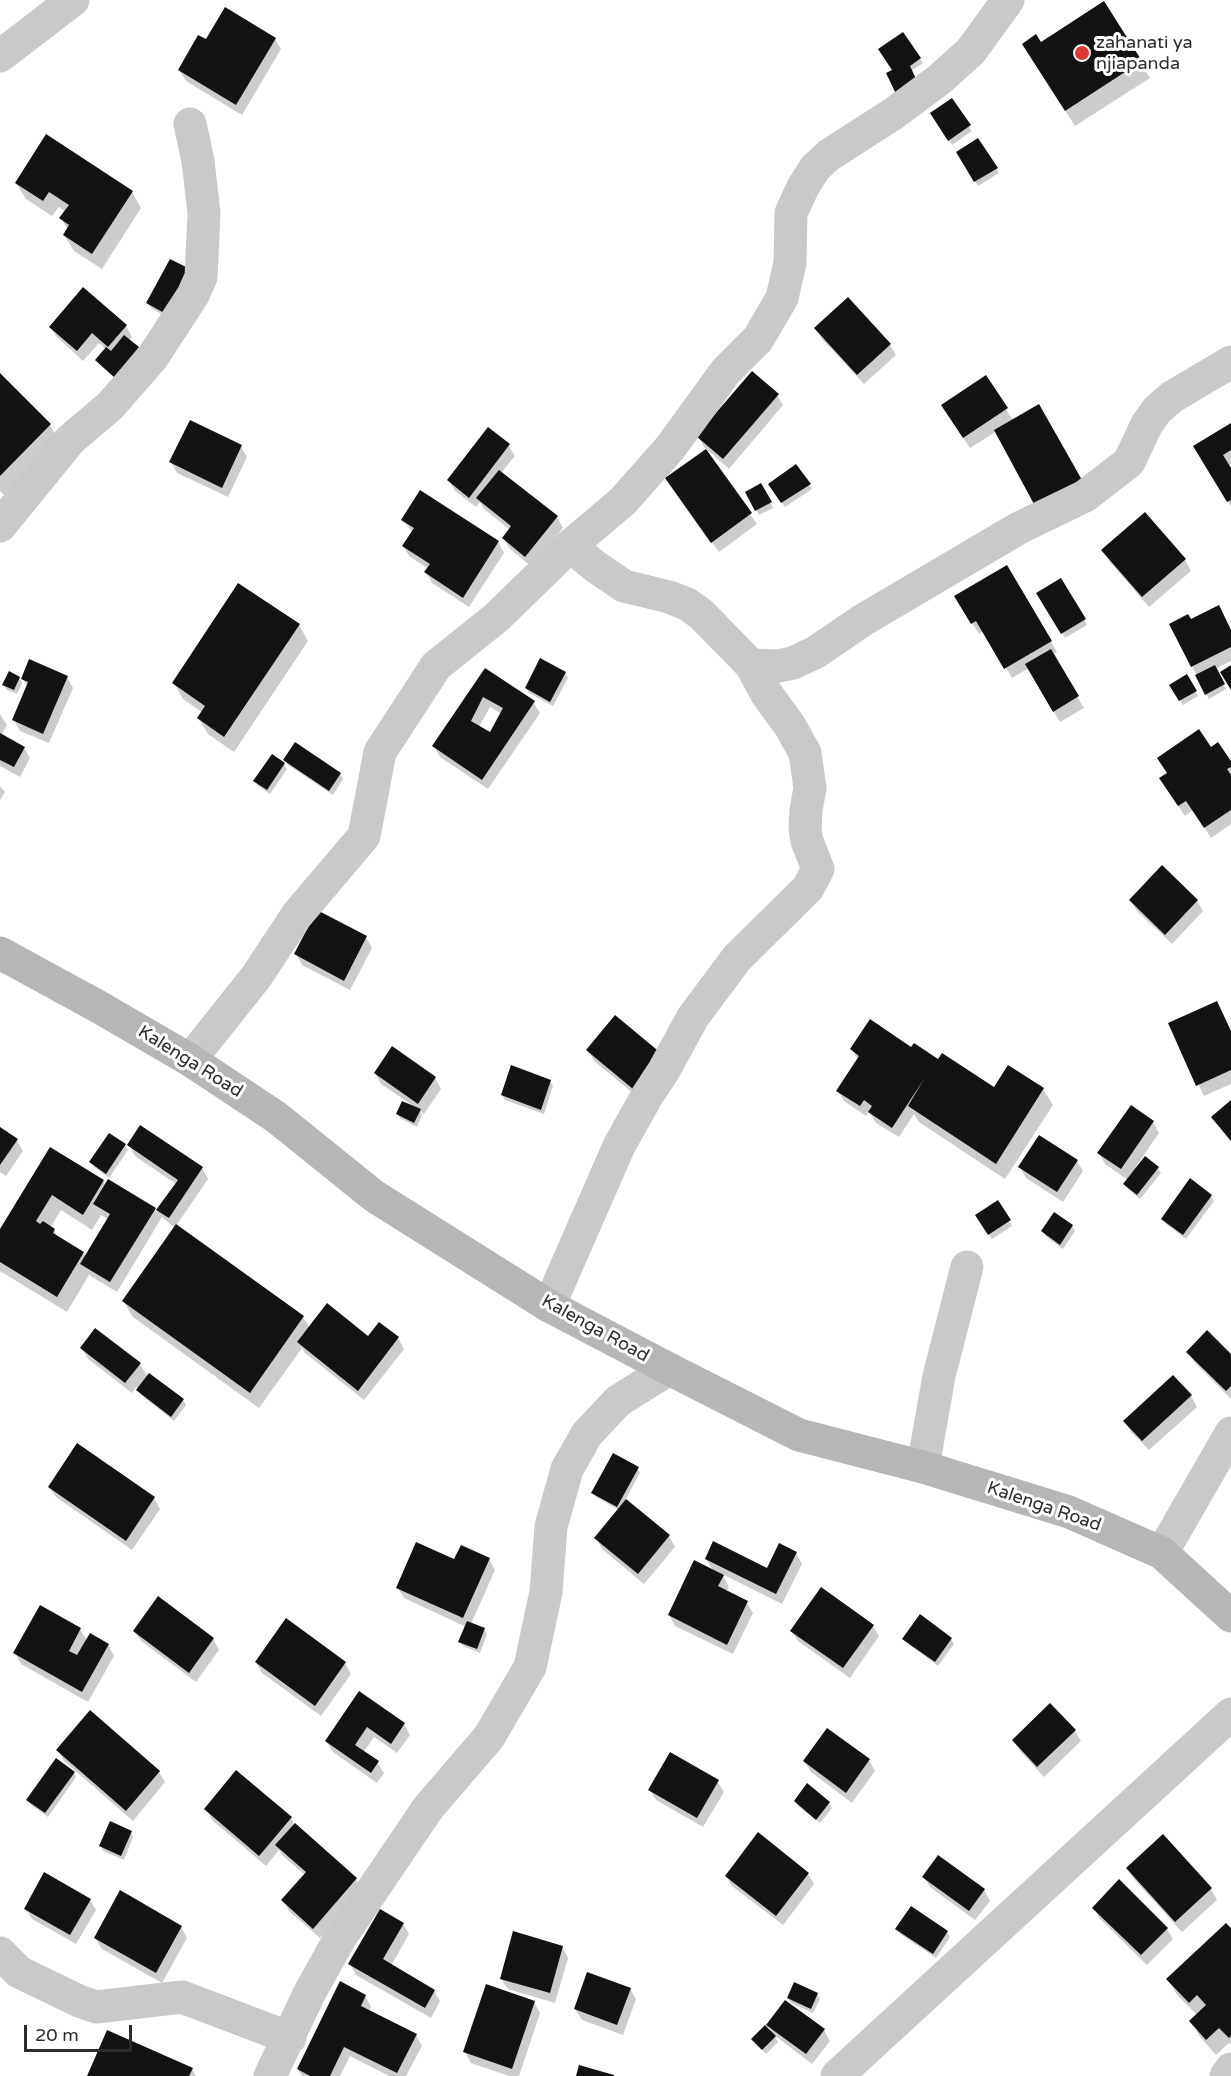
<!DOCTYPE html>
<html>
<head>
<meta charset="utf-8">
<style>
	body { margin:0 }
	#map { position:relative; width:1231px; height:2076px; overflow:hidden; background:#fff; font-family:"Varela Round",sans-serif }
	canvas { display:block }
	.scale { position:absolute; left:24px; top:2025px; width:108px; height:27px; box-sizing:border-box; border:3px solid #2c2c2c; border-top:0; padding-left:8px; font-size:18px; line-height:21px; white-space:nowrap; color:#2c2c2c; -webkit-text-stroke:4px #fff; paint-order:stroke }
</style>
</head>
<body>
<div id="map">
<canvas width="1231" height="2076"></canvas>
<div class="scale">20 m</div>
</div>
<script>
const ctx = document.querySelector('canvas').getContext('2d');
ctx.lineJoin = 'round';
function fillPath(path, color) { ctx.fillStyle = color; ctx.fill(path, 'evenodd'); }
const poly = rows => new Path2D(rows.map(r => 'M' + r).join(''));
function stroke(path, color, width, dash) { ctx.strokeStyle = color; ctx.lineWidth = width; ctx.lineCap = dash ? 'butt' : 'round'; ctx.setLineDash(dash || []); ctx.stroke(path); }
function write(font, color, halo, rows, align = 'center') {
  ctx.font = font + ' "Varela Round",sans-serif'; ctx.lineWidth = 6; ctx.setLineDash([]); ctx.textBaseline = 'middle'; ctx.strokeStyle = halo; ctx.fillStyle = color; for (const [text, x, y, turn = 0] of rows) {
    ctx.save(); ctx.translate(x, y); ctx.rotate((+turn || 0) * Math.PI / 180); ctx.textAlign = isNaN(turn) ? turn : align; if (halo) ctx.strokeText(text, 0, 0); ctx.fillText(text, 0, 0); ctx.restore();
  }
}
const shadow = poly([
	[1103,3,1150,78,1075,126,1023,45,1041,44],
	[275,39,281,49,242,115,186,81,179,70,207,41],
	[920,59,923,63,911,71,888,74],
	[951,100,972,131,952,145,934,118],
	[978,140,999,173,978,186,958,153],
	[16,183,132,192,141,208,102,269,74,251,64,235,68,230,61,219,66,212,59,207,52,216,26,199],
	[170,261,170,319,151,308,148,303],
	[126,326,132,337,129,340,141,353,117,380,100,365,97,360,106,349,99,343,83,361,57,337,50,327],
	[816,328,890,345,896,355,864,384,822,339],
	[0,376,50,425,59,441,5,496,0,491],
	[986,377,1013,421,970,448,949,416],
	[777,395,783,405,729,469,704,447,698,436],
	[1231,425,1231,464,1228,466,1231,471,1231,507,1195,447],
	[508,445,515,456,501,473,557,517,563,528,532,567,510,549,504,539,510,530,484,509,480,502,476,507,455,491,449,480],
	[241,447,247,457,228,497,177,473,171,462],
	[705,451,757,524,719,552,673,489],
	[809,484,812,489,785,507,772,489],
	[761,485,773,508,759,515,747,492],
	[1145,514,1185,560,1191,571,1149,607,1109,561,1103,550],
	[403,520,498,542,504,553,469,607,432,583,426,572,429,569,409,556,403,546,412,532],
	[1007,567,1057,652,1052,655,1084,708,1060,722,1029,668,1012,678,984,631,979,634,956,597],
	[1060,580,1087,625,1065,638,1038,593],
	[1191,621,1231,631,1231,661,1215,669,1226,689,1209,699,1171,625],
	[299,625,308,641,234,752,208,734,198,718,202,712,183,699,174,683],
	[541,660,565,673,568,678,553,706,529,693,526,688],
	[485,670,533,702,540,713,488,789,440,757,434,746],
	[490,707,502,714,491,734,479,727],
	[1187,676,1198,696,1183,705,1171,686],
	[67,677,73,688,49,743,20,731,14,720,28,687,23,679],
	[19,678,22,683,17,694,7,690,4,685],
	[0,714,7,725,1,736,24,748,30,758,20,777,0,766],
	[296,744,340,774,343,779,333,795,288,765,285,760],
	[1211,749,1231,763,1231,824,1211,838,1193,810,1185,816,1167,789],
	[284,764,287,769,270,794,258,786,255,781],
	[0,786,5,792,0,800],
	[1131,900,1197,901,1203,911,1172,944,1137,911],
	[366,937,372,948,350,990,302,965,296,954],
	[1170,1024,1231,1032,1231,1084,1204,1096],
	[852,1049,911,1049,995,1089,1009,1067,1043,1089,1053,1105,1005,1179,919,1122,914,1114,899,1137,876,1123,869,1111,866,1116,844,1101,838,1091,858,1060],
	[588,1050,667,1065,639,1098,594,1061],
	[375,1073,435,1078,441,1089,424,1114,420,1111,422,1115,417,1127,400,1118,398,1113,412,1105,381,1084],
	[550,1082,553,1086,544,1114,505,1100,502,1095],
	[1231,1102,1231,1142,1213,1118],
	[1153,1122,1159,1133,1135,1168,1137,1169,1158,1168,1161,1173,1140,1199,1128,1189,1125,1184,1128,1180,1105,1164,1099,1153],
	[0,1129,17,1141,23,1151,6,1176,0,1172],
	[125,1145,128,1150,109,1178,94,1167,91,1162],
	[129,1145,202,1168,208,1179,176,1226,303,1317,310,1328,368,1338,398,1338,404,1349,364,1400,305,1353,302,1348,259,1408,133,1317,123,1301,175,1228,162,1217,117,1292,89,1275,67,1312,0,1271,0,1232,51,1149,103,1181,106,1186,155,1209,157,1213,176,1184,135,1156],
	[61,1210,92,1230,101,1215,108,1219,86,1257,83,1253,58,1238,54,1230,50,1228],
	[1077,1161,1083,1171,1063,1202,1026,1178,1020,1167],
	[1211,1196,1214,1201,1186,1239,1166,1224,1163,1219],
	[997,1202,1012,1226,992,1239,977,1215],
	[1072,1226,1075,1231,1063,1249,1045,1236,1043,1231],
	[82,1348,140,1364,148,1377,183,1400,186,1405,174,1421,141,1395,136,1387,132,1393,88,1359],
	[1188,1352,1231,1356,1231,1399,1194,1362],
	[1191,1396,1197,1407,1149,1450,1131,1432,1125,1421],
	[77,1445,154,1498,160,1509,132,1550,56,1497,49,1487],
	[637,1468,640,1473,625,1500,669,1536,675,1547,644,1584,602,1549,596,1538,619,1510,596,1497,593,1493],
	[796,1553,802,1564,782,1604,722,1574,729,1587,726,1592,747,1603,753,1613,733,1654,675,1626,669,1615,714,1572,706,1559,768,1570],
	[489,1559,495,1570,471,1624,484,1629,487,1634,480,1653,463,1646,460,1641,466,1627,404,1598,398,1588,455,1561],
	[158,1599,213,1639,219,1650,196,1682,141,1641,134,1631],
	[287,1620,345,1663,351,1674,321,1716,262,1673,256,1662],
	[873,1626,879,1636,850,1678,798,1641,792,1631],
	[80,1629,87,1641,108,1645,114,1656,88,1702,21,1664,15,1653],
	[904,1639,951,1639,954,1644,938,1666,907,1643],
	[359,1693,404,1724,410,1735,397,1753,374,1737,363,1753,377,1762,384,1773,377,1783,333,1752,326,1741],
	[827,1730,869,1760,875,1771,852,1803,811,1772,804,1761],
	[1075,1731,1081,1741,1044,1777,1020,1751,1013,1740],
	[58,1750,159,1772,165,1782,133,1821,64,1761],
	[74,1773,76,1777,48,1817,31,1805,28,1800],
	[717,1781,724,1792,703,1827,656,1800,650,1790],
	[807,1786,829,1803,832,1808,820,1823,798,1806,795,1801],
	[206,1809,291,1818,294,1825,356,1879,362,1890,320,1938,289,1911,283,1900,305,1875,283,1856,279,1850,266,1866,212,1820],
	[131,1832,133,1837,124,1860,103,1851,101,1846],
	[1163,1837,1211,1889,1217,1900,1182,1932,1134,1879,1128,1869],
	[808,1874,814,1884,783,1925,732,1886,726,1876],
	[924,1877,984,1890,990,1901,975,1920,930,1887],
	[90,1900,96,1910,76,1944,32,1919,26,1909],
	[1094,1908,1167,1929,1173,1939,1147,1965,1100,1919],
	[403,1924,409,1934,391,1966,434,1991,440,2001,431,2018,356,1975,350,1964],
	[181,1927,187,1938,162,1983,102,1949,95,1938],
	[897,1929,947,1932,950,1937,936,1958,900,1934],
	[1231,1930,1231,2045,1229,2043,1216,2055,1200,2037,1191,2021,1197,2015,1177,1995,1168,1979],
	[562,1947,568,1958,555,2003,508,1989,501,1979],
	[630,1989,636,1999,623,2035,582,2020,575,2009],
	[817,1994,820,1999,813,2013,791,2003,788,1998],
	[365,1996,371,2006,369,2012,416,2035,422,2046,406,2076,389,2076,350,2056,340,2076,302,2076,298,2069],
	[534,2002,540,2013,519,2076,509,2076,471,2063,465,2052],
	[768,2025,824,2030,830,2041,812,2064,774,2035,778,2042,766,2054,753,2039,773,2034],
	[192,2069,196,2076,89,2076]
]);
const building = poly([
	[1104,1,1142,61,1065,111,1022,44,1036,34,1041,42],
	[225,7,276,38,236,105,178,70,198,35,206,39],
	[903,32,921,58,910,66,918,83,896,94,886,73,892,70,878,49],
	[952,98,971,125,948,141,930,113],
	[46,134,133,191,92,254,63,235,69,225,59,218,69,205,49,192,43,201,15,183],
	[978,138,998,168,974,182,956,152],
	[170,259,192,270,168,315,146,303],
	[83,287,127,325,108,347,92,333,77,351,49,327],
	[848,297,891,344,857,375,814,328],
	[124,335,139,347,114,377,95,360,106,347,111,351],
	[752,371,779,394,723,459,696,436],
	[0,373,51,424,0,476],
	[986,375,1008,408,963,438,941,405],
	[1039,404,1082,480,1035,506,994,430],
	[190,420,242,445,222,488,169,462],
	[1231,423,1231,450,1223,455,1231,468,1231,500,1227,502,1193,446],
	[488,427,510,444,469,498,447,480],
	[706,449,752,513,711,543,665,478],
	[796,464,811,484,781,503,768,484],
	[499,470,558,516,525,557,502,538,511,526,476,498],
	[761,483,772,502,755,511,745,492],
	[420,490,499,541,463,598,424,572,430,564,402,546,414,528,401,520],
	[1145,512,1186,559,1142,597,1101,550],
	[1007,565,1052,641,1004,669,976,621,971,624,954,596],
	[1061,578,1086,619,1061,634,1036,593],
	[238,583,300,624,224,737,197,718,205,706,172,683],
	[1219,605,1231,630,1231,647,1191,667,1169,624,1188,614,1191,619],
	[1051,649,1079,696,1053,712,1025,664],
	[540,658,566,672,550,702,525,688],
	[29,659,68,676,43,734,12,720,28,682,21,679],
	[1215,665,1225,684,1205,695,1195,675],
	[1231,665,1231,690,1220,672],
	[485,668,535,701,482,780,432,746],
	[483,697,503,708,490,732,471,721],
	[9,671,20,677,14,690,2,685],
	[1187,674,1197,691,1179,701,1169,685],
	[1199,729,1211,747,1218,742,1231,761,1231,767,1227,769,1231,775,1231,810,1204,828,1186,801,1178,806,1159,778,1167,773,1157,758],
	[0,733,25,747,14,767,0,760],
	[295,742,341,773,329,791,283,760],
	[272,754,285,763,267,790,253,781],
	[1162,865,1198,900,1165,935,1129,900],
	[317,910,367,936,344,981,294,954],
	[1217,1001,1231,1031,1231,1070,1196,1086,1168,1023],
	[615,1015,662,1054,633,1089,586,1050],
	[870,1019,911,1047,914,1043,938,1059,942,1053,994,1087,1008,1065,1044,1088,996,1164,908,1106,924,1079,892,1128,868,1112,872,1106,864,1100,860,1106,836,1091,859,1056,850,1049],
	[392,1046,436,1077,418,1104,374,1073],
	[511,1065,551,1080,541,1110,501,1095],
	[1231,1100,1231,1141,1211,1117],
	[402,1101,421,1109,414,1123,396,1114],
	[1131,1105,1154,1121,1121,1169,1097,1153],
	[140,1125,203,1167,169,1218,156,1210,178,1180,127,1145],
	[0,1127,18,1139,0,1165],
	[109,1133,126,1144,106,1174,89,1162],
	[1039,1135,1078,1160,1057,1192,1018,1167],
	[50,1147,104,1180,83,1215,52,1195,36,1221,40,1224,43,1221,55,1229,53,1233,84,1252,57,1297,0,1262,0,1229],
	[1145,1156,1159,1167,1137,1195,1123,1184],
	[1190,1178,1212,1195,1183,1235,1161,1219],
	[108,1179,156,1208,110,1282,80,1264,110,1214,93,1204],
	[998,1200,1011,1220,988,1235,975,1215],
	[1054,1212,1073,1225,1060,1245,1041,1231],
	[176,1224,304,1316,250,1393,122,1301],
	[327,1303,368,1336,379,1322,399,1337,358,1391,297,1342],
	[95,1328,141,1363,125,1383,80,1348],
	[1207,1330,1231,1354,1231,1386,1226,1391,1186,1352],
	[149,1373,184,1399,171,1417,136,1390],
	[1173,1375,1192,1395,1142,1441,1123,1421],
	[77,1443,155,1497,126,1541,48,1487],
	[613,1453,639,1467,617,1507,591,1493],
	[626,1499,670,1535,638,1574,594,1538],
	[713,1541,767,1568,779,1543,797,1552,776,1594,705,1559],
	[416,1542,454,1559,461,1545,490,1558,463,1618,396,1588],
	[694,1560,724,1575,718,1586,748,1601,727,1645,668,1615],
	[821,1587,874,1625,843,1668,790,1631],
	[158,1596,214,1638,189,1673,133,1631],
	[40,1605,81,1628,69,1651,77,1655,90,1633,109,1644,82,1692,13,1653],
	[920,1614,952,1638,935,1662,902,1639],
	[286,1618,346,1662,315,1706,255,1662],
	[467,1621,485,1628,477,1649,458,1642],
	[359,1691,405,1723,391,1744,367,1727,355,1745,379,1761,371,1773,325,1741],
	[1050,1703,1076,1730,1037,1767,1012,1740],
	[90,1710,160,1771,126,1811,56,1750],
	[827,1728,870,1759,846,1793,803,1761],
	[670,1752,719,1780,697,1818,648,1790],
	[56,1758,75,1772,45,1813,26,1800],
	[236,1770,292,1817,259,1856,204,1809],
	[807,1783,830,1802,816,1820,794,1801],
	[110,1821,132,1831,121,1856,99,1846],
	[295,1823,357,1878,313,1929,281,1900,306,1872,275,1845],
	[758,1832,809,1873,776,1916,725,1876],
	[1163,1834,1212,1888,1175,1922,1126,1868],
	[938,1855,985,1889,969,1911,922,1877],
	[44,1872,91,1899,70,1935,24,1909],
	[1119,1879,1168,1928,1141,1955,1092,1908],
	[120,1890,182,1926,156,1973,94,1938],
	[911,1906,948,1931,933,1954,895,1929],
	[380,1909,404,1923,383,1959,435,1990,425,2008,348,1964],
	[1226,1923,1231,1928,1231,2036,1229,2038,1219,2028,1206,2040,1189,2021,1206,2005,1197,1995,1189,2003,1166,1979],
	[513,1931,563,1946,550,1993,500,1979],
	[587,1972,631,1988,617,2025,574,2009],
	[340,1981,366,1995,361,2006,417,2034,397,2073,344,2047,330,2076,310,2076,297,2069],
	[794,1982,818,1993,811,2009,787,1998],
	[486,1984,535,2001,512,2069,463,2052],
	[785,2000,825,2029,806,2054,766,2025],
	[765,2025,776,2036,762,2050,751,2039],
	[107,2030,193,2068,189,2076,87,2076],
	[579,2065,614,2075,614,2076,576,2076]
]);
const minor = poly([
	[0,56,73,0],
	[0,526,70,440,110,406,152,358,193,295,201,277,204,213,198,161,190,124],
	[570,546,596,567,624,586,669,597,687,604,701,614,751,665,778,666,793,663,816,652,863,620,1019,528,1085,496,1129,462,1147,424,1157,410,1172,397,1231,362],
	[190,1060,256,977,297,915,364,836,380,752,436,666,497,617,570,546,623,501,670,448,726,371,758,339,782,298,790,263,791,213,803,187,815,168,829,155,893,114,940,79,971,51,1008,0],
	[549,1306,619,1146,647,1096,664,1070,693,1017,737,958,808,888,818,869,807,841,805,829,806,810,810,788,805,753,790,726,766,693,751,665],
	[923,1467,939,1376,967,1267],
	[1162,1553,1231,1433],
	[0,1953,19,1972,79,2001,96,2007,182,1997,290,2038],
	[270,2076,310,1992,340,1938,428,1808,489,1737,530,1667,546,1592,551,1527,567,1469,587,1434,618,1401,669,1369],
	[837,2076,1231,1714],
	[1226,2076,1231,2069]
]);
const secondary = poly([
	[0,953,99,1007,190,1060,276,1117,374,1196,549,1306,669,1369,799,1435,923,1467,1069,1512,1162,1553,1231,1616]
]);
const markers = [
	[1082,53,8,"#de3933"]
];
const poiNames = [
	["zahanati ya",1096,43],
	["njiapanda",1096,64]
];
const streetNames = [
	["Kalenga Road",190,1062,32],
	["Kalenga Road",595,1329,29],
	["Kalenga Road",1044,1507,19]
];
fillPath(shadow, '#0003');
fillPath(building, '#131313');
stroke(minor, '#c9c9c9', 33);
stroke(secondary, '#b6b6b6', 33);
for (const [x, y, r, color] of markers) { const dot = new Path2D(); dot.arc(x, y, r, 0, 2 * Math.PI); ctx.fillStyle = color; ctx.fill(dot); stroke(dot, '#fff', 2); }
write('18px', '#2c2c2c', '#fff', poiNames, 'left');
write('18px', '#2c2c2c', '#fff', streetNames);
</script>
</body>
</html>
